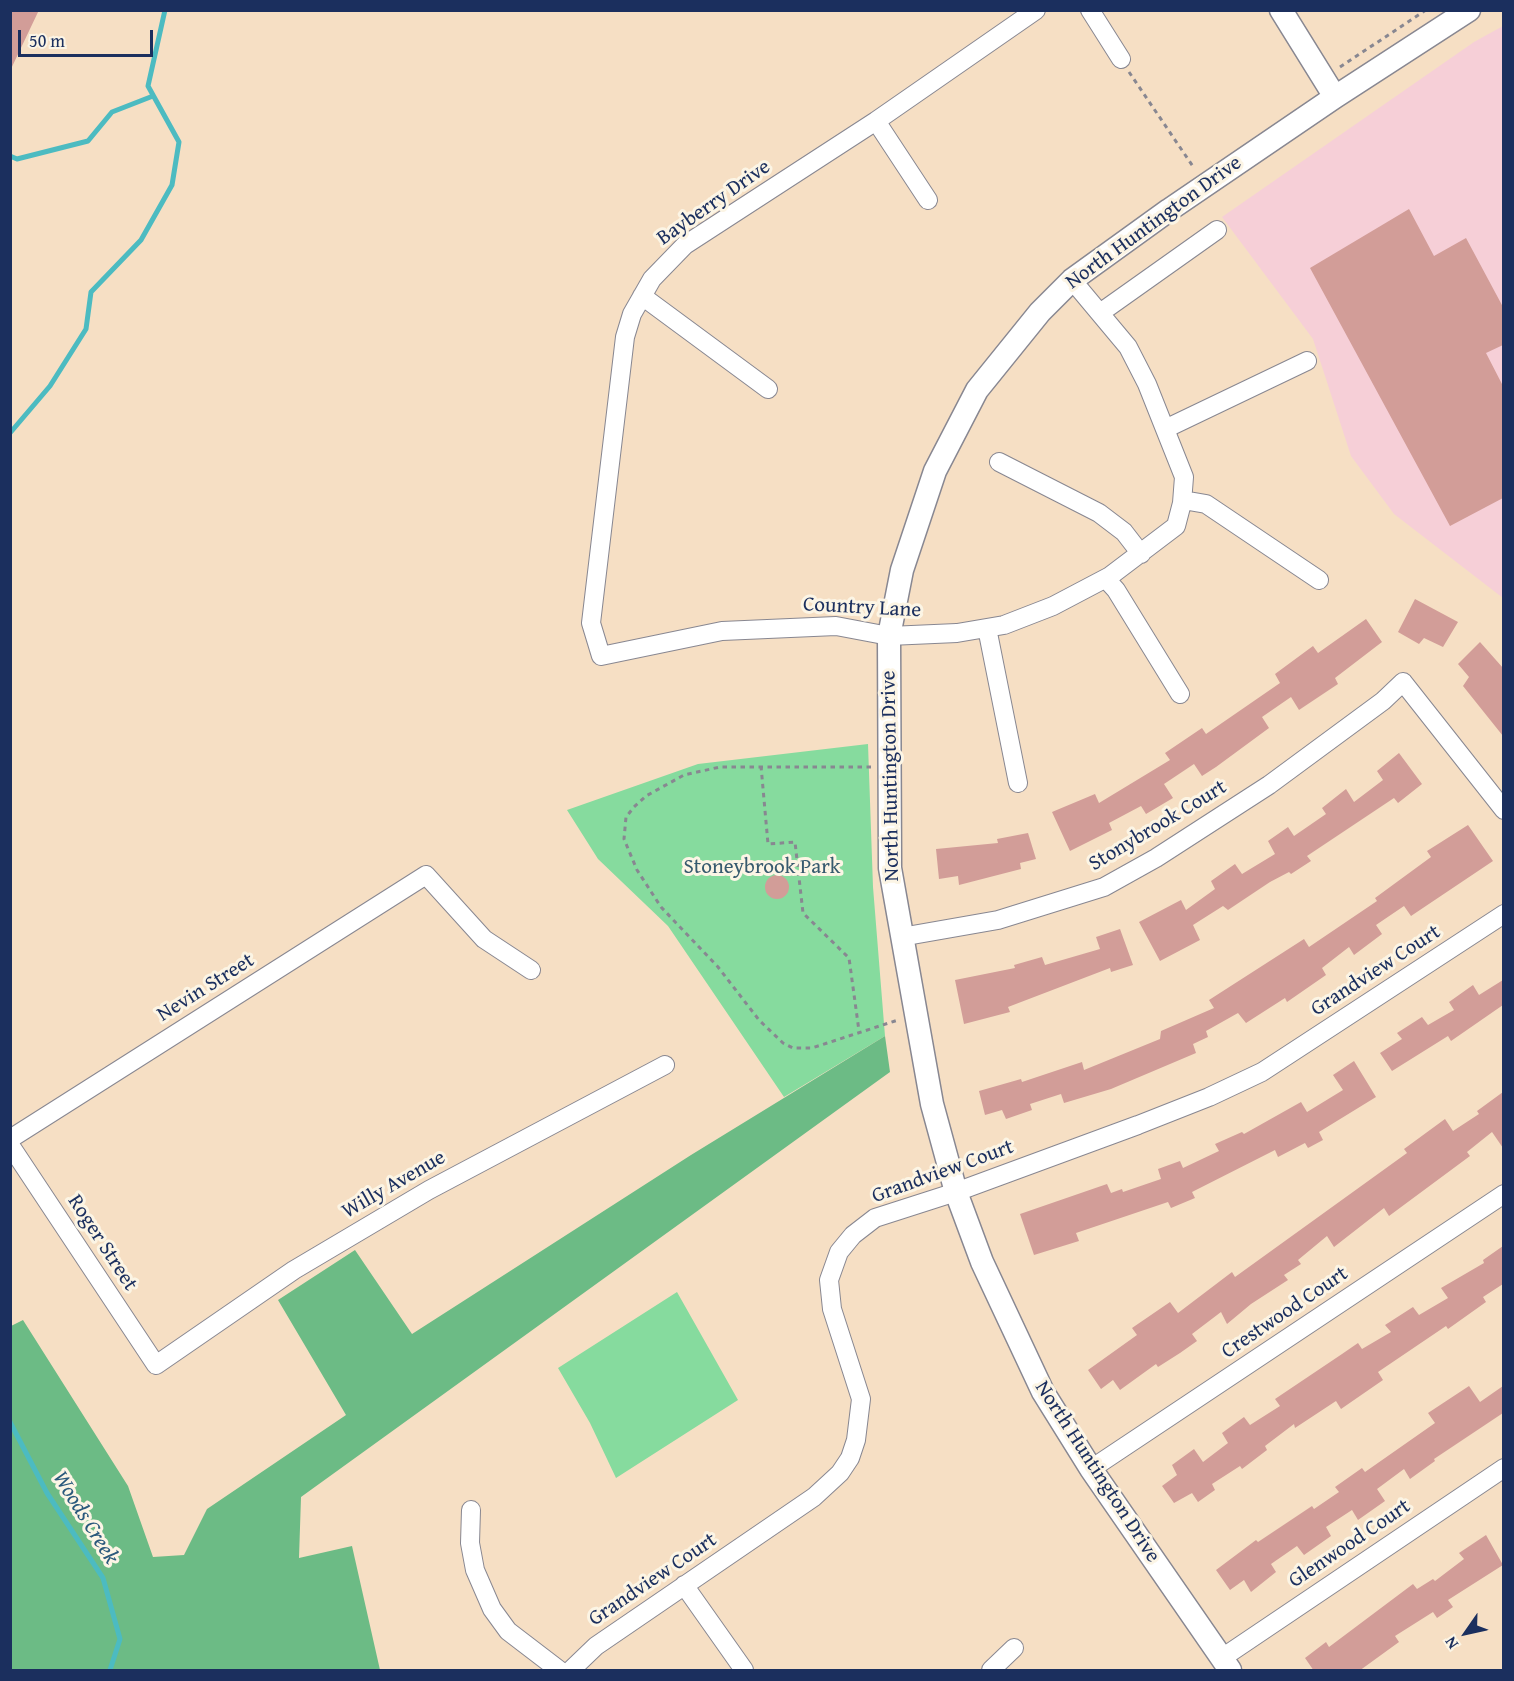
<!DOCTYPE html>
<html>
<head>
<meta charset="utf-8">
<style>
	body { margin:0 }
	#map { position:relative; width:1514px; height:1681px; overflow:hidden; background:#f6dfc4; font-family:"Gentium Book Plus",serif }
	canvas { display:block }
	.frame { position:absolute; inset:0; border:12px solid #1b2f5e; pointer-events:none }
	.north { position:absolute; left:1436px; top:1603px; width:60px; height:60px; -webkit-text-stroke:4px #fcf5e5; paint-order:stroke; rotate:236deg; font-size:16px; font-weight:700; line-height:24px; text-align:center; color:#1b2f5e }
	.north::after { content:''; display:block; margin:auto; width:21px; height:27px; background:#1b2f5e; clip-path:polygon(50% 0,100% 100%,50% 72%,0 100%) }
	.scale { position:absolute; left:18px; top:30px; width:135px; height:27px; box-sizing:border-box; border:3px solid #1b2f5e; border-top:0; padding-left:8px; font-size:18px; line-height:21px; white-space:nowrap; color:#1b2f5e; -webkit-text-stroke:4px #fcf5e5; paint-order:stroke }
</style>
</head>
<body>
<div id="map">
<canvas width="1514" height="1681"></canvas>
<div class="frame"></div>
<div class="north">N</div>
<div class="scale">50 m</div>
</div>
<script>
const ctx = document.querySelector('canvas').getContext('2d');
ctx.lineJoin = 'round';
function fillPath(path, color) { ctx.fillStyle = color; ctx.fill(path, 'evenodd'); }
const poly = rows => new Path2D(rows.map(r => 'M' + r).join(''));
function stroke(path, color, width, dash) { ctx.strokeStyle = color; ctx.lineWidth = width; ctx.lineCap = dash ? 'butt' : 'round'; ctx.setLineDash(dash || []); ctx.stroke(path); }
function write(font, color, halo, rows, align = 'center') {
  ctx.font = font + ' "Gentium Book Plus",serif'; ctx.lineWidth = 6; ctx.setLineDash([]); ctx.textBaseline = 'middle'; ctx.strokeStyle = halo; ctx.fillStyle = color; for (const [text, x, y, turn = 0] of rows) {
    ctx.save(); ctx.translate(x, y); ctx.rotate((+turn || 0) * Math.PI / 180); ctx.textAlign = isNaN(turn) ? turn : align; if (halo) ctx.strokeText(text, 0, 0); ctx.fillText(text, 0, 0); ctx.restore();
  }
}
const built = poly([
	[1503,26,1503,598,1394,514,1351,456,1313,339,1222,217,1474,42]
]);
const green = poly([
	[868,744,873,887,885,1036,784,1097,668,926,598,859,567,810,698,764],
	[677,1292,738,1400,616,1478,590,1423,558,1368]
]);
const forest = poly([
	[885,1036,890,1072,301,1497,299,1558,352,1546,380,1670,11,1670,11,1326,23,1320,128,1486,153,1557,184,1555,207,1509,346,1415,278,1300,355,1250,412,1334,691,1155]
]);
const stream = poly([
	[10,156,17,159,88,141,112,112,153,96],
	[10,433,50,386,86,329,91,292,141,240,172,185,179,142,148,86,165,10],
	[10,1422,47,1493,103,1578,120,1639,110,1670]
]);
const building = poly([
	[10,10,39,10,10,71],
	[1409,209,1434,256,1466,238,1503,307,1503,345,1486,353,1503,386,1503,498,1450,526,1310,268],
	[1415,599,1458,622,1443,647,1424,638,1419,644,1398,632],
	[1366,619,1382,642,1335,678,1338,684,1299,710,1291,697,1262,717,1269,728,1216,767,1202,776,1194,764,1164,784,1173,798,1146,814,1141,806,1109,823,1112,830,1070,851,1052,812,1095,794,1099,803,1170,760,1165,753,1202,728,1206,734,1280,683,1275,674,1313,646,1318,653],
	[1480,642,1503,668,1503,736,1463,686,1469,677,1458,664],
	[1399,753,1422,784,1398,803,1394,798,1307,856,1311,861,1291,874,1289,872,1270,882,1228,910,1223,906,1193,925,1200,940,1160,961,1139,922,1181,900,1186,910,1215,889,1211,881,1235,864,1242,874,1275,854,1268,841,1288,827,1294,836,1326,814,1322,808,1346,789,1354,802,1383,780,1377,771],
	[1468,825,1493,861,1411,916,1404,906,1376,925,1382,934,1354,955,1349,947,1322,968,1326,975,1287,1002,1285,998,1246,1023,1238,1013,1206,1031,1208,1037,1193,1044,1196,1053,1111,1089,1064,1103,1061,1094,1030,1104,1032,1110,1006,1119,1002,1110,985,1115,979,1091,1021,1079,1022,1082,1082,1062,1084,1070,1160,1039,1161,1031,1214,1008,1209,1000,1304,939,1309,947,1377,901,1375,898,1431,857,1427,851],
	[1028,833,1036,859,1020,863,1021,869,959,885,958,876,939,879,936,849,998,843,997,839],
	'765 887a12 12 0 1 1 24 0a12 12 0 1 1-24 0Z',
	[1120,929,1133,965,1111,972,1110,968,1008,1007,1010,1012,964,1024,955,980,1015,968,1014,965,1042,957,1045,965,1100,949,1096,937],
	[1503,980,1503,1005,1451,1041,1448,1036,1392,1071,1380,1053,1402,1039,1397,1033,1422,1017,1428,1025,1454,1010,1449,1002,1473,985,1479,995],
	[1354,1061,1376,1097,1319,1132,1323,1140,1308,1148,1305,1143,1278,1157,1275,1150,1192,1192,1195,1198,1171,1208,1168,1202,1076,1233,1079,1241,1034,1255,1020,1214,1107,1184,1111,1193,1122,1189,1123,1192,1161,1179,1158,1169,1180,1161,1183,1168,1219,1151,1215,1144,1242,1132,1244,1134,1301,1102,1307,1112,1343,1090,1333,1075],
	[1503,1092,1503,1148,1492,1132,1467,1152,1470,1156,1389,1216,1384,1208,1334,1247,1327,1236,1298,1260,1301,1264,1284,1275,1288,1280,1251,1304,1227,1324,1221,1312,1192,1334,1197,1341,1180,1353,1158,1367,1156,1364,1120,1390,1113,1380,1101,1389,1088,1370,1137,1335,1132,1328,1170,1302,1178,1313,1232,1272,1235,1277,1407,1153,1404,1149,1445,1119,1453,1131,1479,1114,1477,1111],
	[1503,1246,1503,1284,1483,1297,1486,1302,1448,1329,1446,1326,1378,1372,1383,1380,1341,1409,1336,1401,1295,1428,1294,1424,1265,1446,1267,1450,1242,1469,1240,1466,1212,1484,1215,1490,1198,1502,1192,1493,1174,1503,1162,1486,1177,1475,1172,1465,1194,1449,1203,1462,1228,1443,1222,1433,1244,1417,1250,1425,1280,1406,1275,1399,1342,1354,1358,1343,1362,1349,1391,1332,1385,1325,1413,1307,1419,1315,1448,1298,1441,1288,1484,1263,1483,1260],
	[1469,1386,1480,1402,1503,1386,1503,1413,1434,1459,1435,1461,1410,1479,1404,1469,1377,1489,1385,1501,1358,1520,1352,1510,1326,1527,1331,1536,1304,1555,1297,1546,1271,1564,1276,1572,1251,1592,1244,1580,1230,1590,1216,1570,1256,1540,1258,1542,1312,1506,1314,1509,1339,1492,1335,1487,1362,1468,1365,1472,1435,1423,1428,1413],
	[1486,1535,1503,1565,1448,1600,1453,1607,1437,1618,1433,1612,1395,1636,1399,1642,1359,1671,1314,1671,1305,1658,1326,1642,1329,1647,1413,1584,1417,1589,1433,1579,1435,1581,1464,1559,1459,1553]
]);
const path = poly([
	[1340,67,1426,10],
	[1129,72,1194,168],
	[761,766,768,844,795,842,803,913,849,958,859,1031],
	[871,767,720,767,684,775,646,796,634,807,626,817,624,839,637,870,661,907,718,967,759,1020,783,1043,793,1048,812,1048,898,1020]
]);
const minor = poly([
	[1036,10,876,121,685,245,652,279,632,314,625,337,591,623,601,656,722,631,836,626,889,636,957,633,1004,625,1053,606,1110,576,1176,526,1182,503,1184,477,1147,384,1128,347,1072,280],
	[1090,10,1121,59],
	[876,121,928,200],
	[642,296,768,389],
	[1100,313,1217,230],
	[1165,429,1307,361],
	[999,462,1099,513,1124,532,1141,554],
	[1183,500,1206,504,1319,580],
	[1106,579,1116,590,1180,694],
	[987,628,1018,783],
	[901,937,998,920,1104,887,1156,858,1269,785,1383,701,1403,682,1504,810],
	[10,1139,426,875,484,939,531,970],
	[10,1145,156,1365,294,1270,429,1190,665,1065],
	[1091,1469,1504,1194],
	[471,1510,470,1543,475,1570,492,1609,508,1631,559,1670],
	[684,1585,744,1670],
	[1222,1658,1504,1468],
	[571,1670,596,1646,814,1497,840,1473,850,1458,856,1440,861,1399,832,1309,829,1280,839,1252,853,1235,875,1218,956,1192,1138,1125,1209,1097,1262,1072,1504,914],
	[991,1670,1014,1648]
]);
const tertiary = poly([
	[1281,10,1335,97],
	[1230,1670,1091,1469,1043,1392,982,1262,956,1192,932,1104,890,868,889,636,902,570,935,471,977,390,1040,312,1072,280,1169,210,1335,97,1469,10]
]);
const streetNames = [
	["Bayberry Drive",714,203,-35],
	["North Huntington Drive",1154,223,-36],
	["Country Lane",862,608,3],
	["North Huntington Drive",891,776,-91],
	["Stonybrook Court",1158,826,-31],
	["Grandview Court",1376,971,-33],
	["Nevin Street",206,988,-32],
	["Grandview Court",943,1172,-20],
	["Willy Avenue",394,1185,-30],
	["Roger Street",102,1243,57],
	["Crestwood Court",1285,1313,-34],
	["North Huntington Drive",1097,1472,57],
	["Glenwood Court",1350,1544,-34],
	["Grandview Court",653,1580,-34]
];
const parkNames = [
	["Stoneybrook Park",762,868]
];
const waterNames = [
	["Woods Creek",85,1518,58]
];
fillPath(built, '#f6cfd7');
fillPath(green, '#86db9e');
fillPath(forest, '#6cbb85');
stroke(stream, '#4cbbc1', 5);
fillPath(building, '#d29d98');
stroke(minor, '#888791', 20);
stroke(tertiary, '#888791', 25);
stroke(path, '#888791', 3, [4.5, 4.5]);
stroke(minor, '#fff', 18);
stroke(tertiary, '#fff', 22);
write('21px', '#1b2f5e', '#fcf5e5', streetNames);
write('21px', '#365a6e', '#fcf5e5', parkNames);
write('italic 22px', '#2a597c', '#fcf5e5', waterNames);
</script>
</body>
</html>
